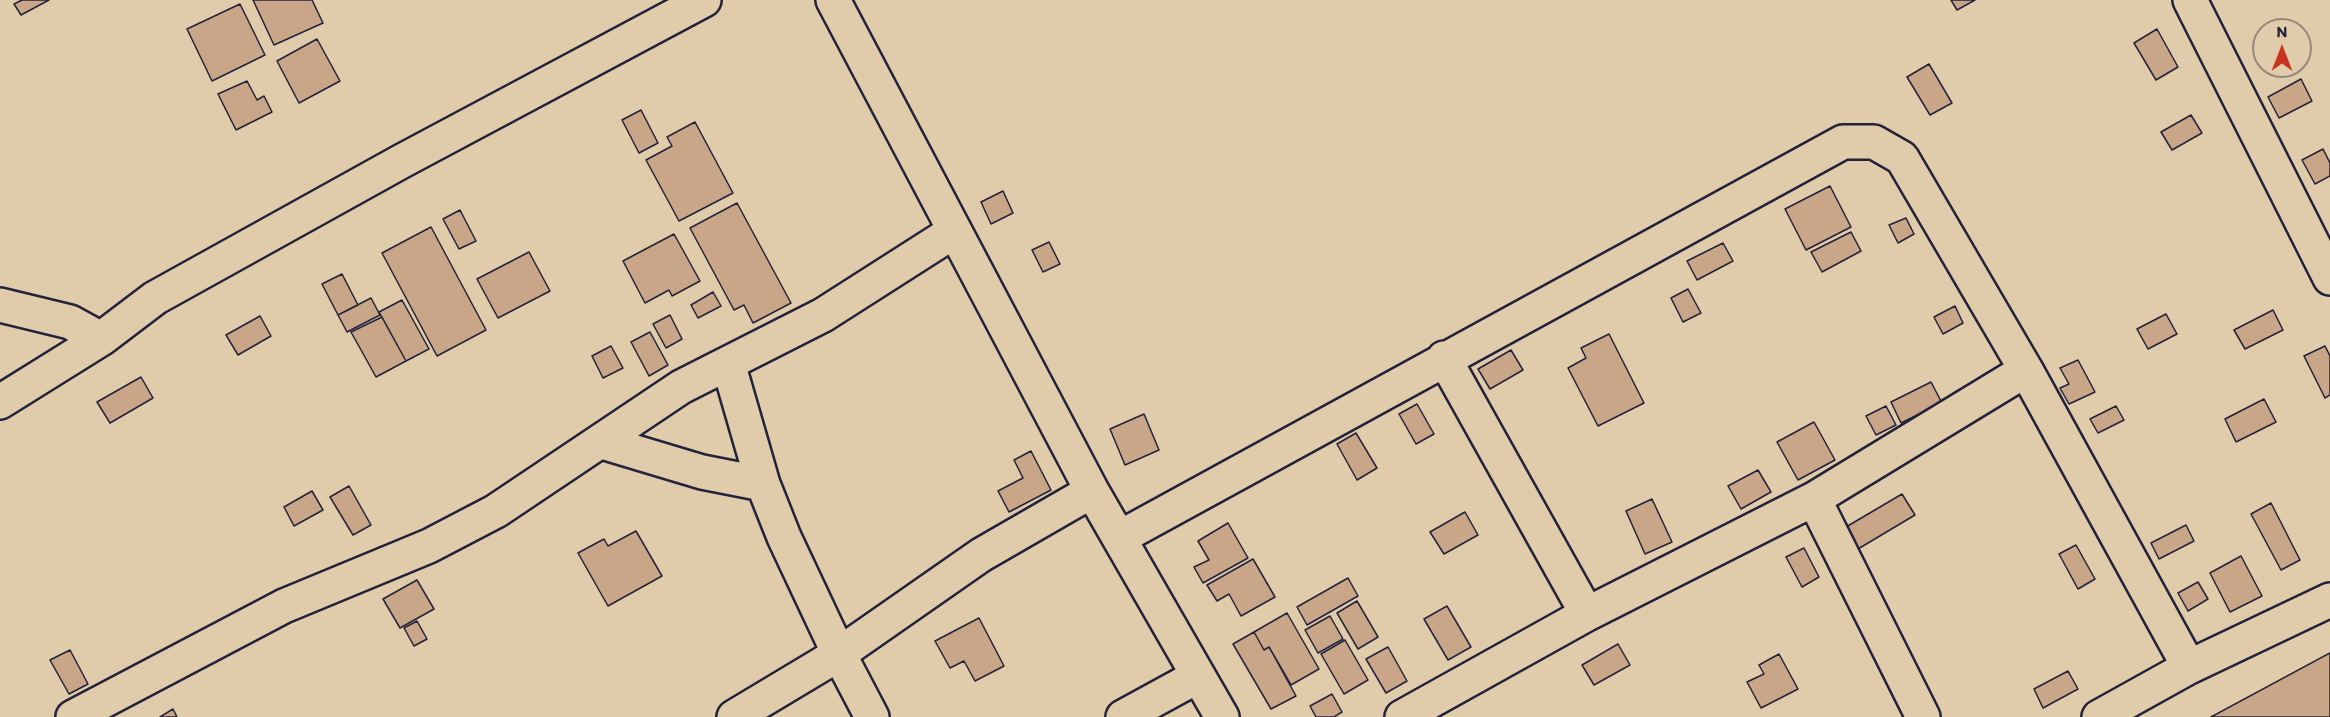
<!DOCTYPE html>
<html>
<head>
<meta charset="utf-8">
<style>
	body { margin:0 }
	#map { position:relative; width:2330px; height:717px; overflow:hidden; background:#e0ccaa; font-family:Itim,sans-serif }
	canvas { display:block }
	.north { position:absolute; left:2252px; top:18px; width:60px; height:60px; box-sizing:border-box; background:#e0ccaa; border:2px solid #94887e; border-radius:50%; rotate:0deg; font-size:16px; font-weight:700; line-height:24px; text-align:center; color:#22223b }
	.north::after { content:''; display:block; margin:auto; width:21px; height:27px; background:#c8321e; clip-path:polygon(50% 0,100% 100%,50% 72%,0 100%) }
</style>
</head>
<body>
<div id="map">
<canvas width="2330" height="717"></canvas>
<div class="north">N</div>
</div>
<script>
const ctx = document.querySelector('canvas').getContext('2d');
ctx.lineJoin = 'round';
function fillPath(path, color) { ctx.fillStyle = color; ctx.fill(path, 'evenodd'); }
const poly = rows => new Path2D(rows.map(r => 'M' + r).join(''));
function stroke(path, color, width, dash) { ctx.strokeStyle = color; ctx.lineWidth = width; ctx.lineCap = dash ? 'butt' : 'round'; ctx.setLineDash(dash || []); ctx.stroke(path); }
const building = poly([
	[22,0,49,0,21,15,14,4,22,0],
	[253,0,312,0,323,23,274,45,253,0],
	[1951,0,1975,0,1957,10,1951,0],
	[240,4,265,55,212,81,187,29,240,4],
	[2157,29,2178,67,2156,80,2134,43,2157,29],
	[317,39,340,81,299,103,277,61,317,39],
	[1929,64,1952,103,1930,115,1907,77,1929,64],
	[2301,79,2312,101,2279,118,2268,97,2301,79],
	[247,81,257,100,264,96,272,112,236,130,218,94,247,81],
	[641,110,658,143,639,153,622,120,641,110],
	[2191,115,2202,133,2172,150,2161,132,2191,115],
	[695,122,733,193,679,221,646,160,672,146,667,137,695,122],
	[2323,149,2330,163,2330,176,2315,184,2302,160,2323,149],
	[1830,186,1851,227,1806,250,1785,209,1830,186],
	[1003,191,1013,213,991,224,981,202,1003,191],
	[737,203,791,303,753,323,744,305,734,310,690,228,737,203],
	[460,210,476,241,459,249,443,219,460,210],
	[1906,218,1914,234,1898,243,1889,225,1906,218],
	[431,227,486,330,437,356,382,253,431,227],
	[1851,232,1861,251,1822,272,1811,252,1851,232],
	[674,234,700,281,672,296,669,290,645,303,623,261,674,234],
	[1049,242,1060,264,1043,272,1032,250,1049,242],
	[1723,243,1733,261,1697,280,1687,261,1723,243],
	[529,252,550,291,498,318,477,279,529,252],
	[342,274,358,305,338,315,322,284,342,274],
	[1688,289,1701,313,1683,322,1671,298,1688,289],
	[713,292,721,306,698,318,691,305,713,292],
	[371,298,380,315,347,332,338,315,371,298],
	[402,300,429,349,406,361,379,312,402,300],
	[1955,306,1963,323,1943,334,1934,317,1955,306],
	[2273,310,2283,330,2245,349,2234,330,2273,310],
	[2166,314,2177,334,2148,349,2137,329,2166,314],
	[670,315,682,339,666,348,653,324,670,315],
	[260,316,271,336,238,355,226,335,260,316],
	[382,317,406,361,376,377,351,332,382,317],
	[650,332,668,365,649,376,631,342,650,332],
	[1609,334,1644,403,1598,426,1568,368,1586,358,1581,348,1609,334],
	[611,346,623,368,603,378,592,356,611,346],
	[2325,346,2330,356,2330,395,2325,398,2304,356,2325,346],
	[1511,350,1523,370,1490,389,1478,369,1511,350],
	[2078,360,2095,392,2069,404,2060,388,2069,384,2060,368,2078,360],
	[141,377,153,398,110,423,97,402,141,377],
	[1931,382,1942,403,1901,423,1891,402,1931,382],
	[2264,399,2276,422,2236,442,2225,419,2264,399],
	[1417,404,1434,434,1416,444,1399,414,1417,404],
	[1886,406,1896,425,1876,435,1866,416,1886,406],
	[2116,406,2124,420,2098,433,2090,419,2116,406],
	[1144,414,1159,450,1125,465,1110,429,1144,414],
	[1814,422,1835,460,1798,480,1777,442,1814,422],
	[1356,433,1377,468,1357,480,1337,444,1356,433],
	[1031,451,1051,490,1009,512,998,491,1023,478,1014,460,1031,451],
	[1758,470,1771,492,1741,509,1728,486,1758,470],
	[349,486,371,525,353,535,330,497,349,486],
	[312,491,323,510,294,526,284,507,312,491],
	[1902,494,1915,515,1858,549,1846,527,1902,494],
	[1652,499,1672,542,1645,554,1626,511,1652,499],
	[2271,503,2300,560,2281,570,2251,514,2271,503],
	[1465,512,1478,535,1444,554,1430,532,1465,512],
	[1228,523,1248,558,1203,583,1194,567,1209,560,1198,541,1228,523],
	[2186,525,2194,541,2159,559,2151,543,2186,525],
	[636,531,662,576,608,606,578,553,604,539,608,546,636,531],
	[2076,545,2095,579,2078,589,2059,554,2076,545],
	[1804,548,1819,577,1802,587,1786,557,1804,548],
	[2241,556,2262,596,2230,612,2210,573,2241,556],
	[1253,559,1275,597,1241,616,1229,594,1217,601,1207,585,1253,559],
	[1348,578,1358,596,1307,625,1297,607,1348,578],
	[417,580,434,609,400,628,383,599,417,580],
	[2198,582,2208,599,2188,611,2178,593,2198,582],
	[1357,601,1378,637,1358,649,1337,613,1357,601],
	[1447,606,1471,647,1448,660,1424,619,1447,606],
	[1287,613,1319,669,1291,685,1269,647,1264,650,1254,632,1287,613],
	[1330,616,1343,639,1318,653,1305,630,1330,616],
	[979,618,1004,666,975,681,964,661,950,668,935,641,979,618],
	[417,621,427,639,414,646,404,628,417,621],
	[1254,632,1264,650,1269,647,1296,696,1271,709,1233,644,1254,632],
	[1345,640,1368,680,1344,694,1321,654,1345,640],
	[1618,644,1630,665,1594,685,1582,665,1618,644],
	[1388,647,1407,681,1386,693,1366,659,1388,647],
	[70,650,88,684,69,694,50,660,70,650],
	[2330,653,2330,717,2211,717,2330,653],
	[1779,654,1798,689,1761,708,1747,682,1764,674,1759,665,1779,654],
	[2068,671,2078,689,2043,708,2034,689,2068,671],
	[1332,694,1342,712,1334,717,1316,717,1310,706,1332,694],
	[173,709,177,717,160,717,173,709]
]);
const minor = poly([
	[833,0,1092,491,1222,717],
	[2190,0,2330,278],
	[0,305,70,322,101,339],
	[1444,358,1587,614],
	[728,363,763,484,784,537,839,654,872,717],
	[0,402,101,339,155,298,402,161,704,0],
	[602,442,702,472,763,484],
	[1814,499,1923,717],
	[1119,538,1843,142,1874,142,1902,158,2026,370],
	[73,717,284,606,429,546,496,511,681,387,823,315,953,232],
	[734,717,839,654,981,555,1092,491],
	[1123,717,1198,676],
	[1402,717,1587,614,1814,499,2026,370,2189,667],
	[2099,717,2189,667,2330,600]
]);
fillPath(building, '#c9a688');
stroke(building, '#22223b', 1.5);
stroke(minor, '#22223b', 38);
stroke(minor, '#e0ccaa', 33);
</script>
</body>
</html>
